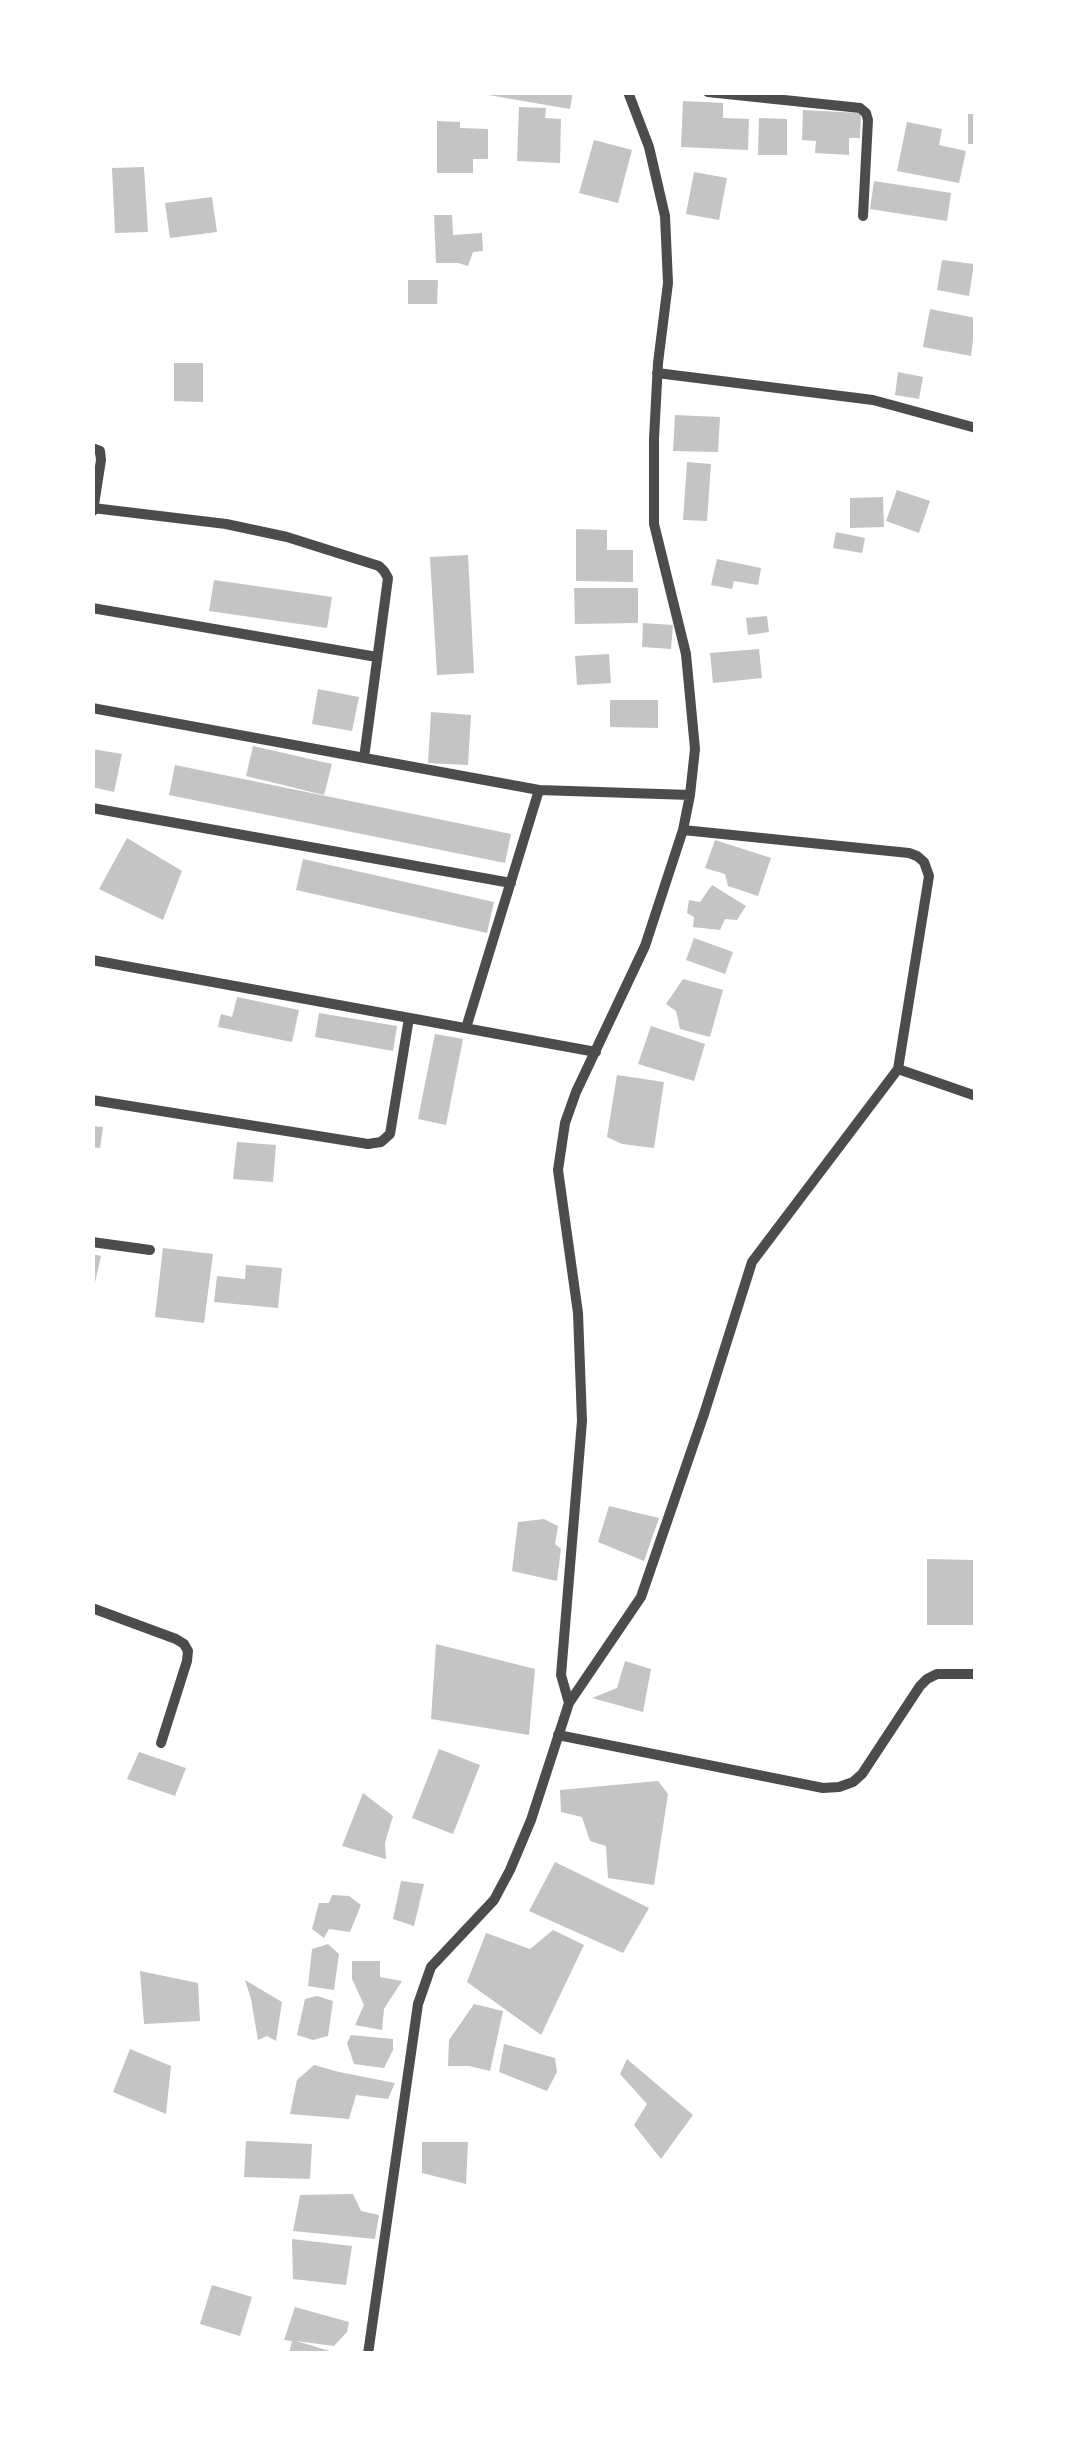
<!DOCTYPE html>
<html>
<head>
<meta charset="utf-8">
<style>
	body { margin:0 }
	#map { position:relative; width:1068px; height:2446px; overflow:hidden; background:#fff; font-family:"Titillium Web",sans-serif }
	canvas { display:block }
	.frame { position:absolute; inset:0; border:95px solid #fff; pointer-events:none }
</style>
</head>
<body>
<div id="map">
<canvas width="1068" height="2446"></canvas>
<div class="frame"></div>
</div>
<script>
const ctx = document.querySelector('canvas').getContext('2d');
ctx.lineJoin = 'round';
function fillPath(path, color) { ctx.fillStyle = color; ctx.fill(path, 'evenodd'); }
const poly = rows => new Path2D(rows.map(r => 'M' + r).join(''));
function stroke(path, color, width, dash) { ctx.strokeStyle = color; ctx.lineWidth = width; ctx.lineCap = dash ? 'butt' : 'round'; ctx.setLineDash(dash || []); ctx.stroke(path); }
const building = poly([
	[489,92,573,92,570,109,488,95],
	[683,101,723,103,723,118,749,119,748,150,681,147],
	[519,107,546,108,545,118,561,119,560,163,517,161],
	[803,110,861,113,860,138,849,138,849,155,815,153,816,141,802,140],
	[968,114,976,114,976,144,968,144],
	[759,118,787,119,787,155,758,155],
	[437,121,460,122,460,128,488,129,488,159,473,159,473,173,437,173],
	[907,122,942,129,939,145,966,151,959,183,897,171],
	[594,140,632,150,618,203,579,193],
	[144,167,148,232,115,233,112,168],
	[694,172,727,178,719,220,686,214],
	[874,181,951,193,947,221,870,209],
	[212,197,217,232,170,238,165,203],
	[434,215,452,215,453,235,482,233,483,251,473,252,468,266,458,263,436,263],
	[942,260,974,264,969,296,937,290],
	[408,280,438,280,437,304,408,304],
	[930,309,976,318,971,356,923,347],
	[174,363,203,363,203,402,174,401],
	[898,372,923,377,919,399,895,395],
	[675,415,720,417,718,452,673,451],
	[687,462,711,464,707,521,683,520],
	[897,490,930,501,919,533,886,521],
	[883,497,884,527,850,528,850,498],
	[576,529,607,530,607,550,633,550,633,582,576,581],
	[836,532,865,538,862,553,833,548],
	[468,555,474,673,437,675,430,557],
	[717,559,761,568,758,585,734,581,732,589,711,585],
	[214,580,332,597,327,628,209,611],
	[574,588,638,588,638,623,575,624],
	[767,616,769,632,748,635,746,618],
	[643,623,673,625,671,649,642,647],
	[759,649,762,678,713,683,710,653],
	[609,654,611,683,577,685,575,656],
	[318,689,359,697,352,731,312,724],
	[610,700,658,700,658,728,610,727],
	[431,712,471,715,468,765,428,763],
	[253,746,332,764,324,795,246,776],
	[92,749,122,754,114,792,92,787],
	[175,765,511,834,505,863,169,795],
	[127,838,182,871,163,920,99,889],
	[715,840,771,858,758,896,728,886,725,874,705,868],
	[303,859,494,902,487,933,296,890],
	[712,885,746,906,737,920,725,919,720,930,693,927,694,917,687,913,689,900,700,902],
	[694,938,733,952,725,974,686,960],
	[683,979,723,990,710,1037,680,1029,676,1011,666,1004],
	[237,997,299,1010,292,1042,218,1027,221,1014,232,1017],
	[319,1013,397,1026,393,1051,315,1037],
	[651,1026,705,1044,694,1081,638,1064],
	[435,1034,463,1039,446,1125,418,1119],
	[617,1075,664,1082,654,1148,622,1144,607,1137],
	[92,1126,103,1127,100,1148,92,1147],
	[237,1142,276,1145,273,1182,233,1179],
	[163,1248,213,1254,204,1323,155,1317],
	[92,1254,101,1256,94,1287,92,1287],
	[246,1265,282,1268,278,1308,214,1302,217,1276,245,1279],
	[609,1506,659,1518,644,1561,598,1542],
	[544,1519,558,1526,555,1544,561,1549,557,1581,512,1571,518,1522],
	[927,1559,976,1560,976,1625,927,1625],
	[436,1644,535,1669,529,1735,431,1719],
	[625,1661,651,1669,643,1712,592,1698,617,1688],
	[439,1749,480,1765,453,1834,412,1818],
	[139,1752,186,1768,175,1796,127,1779],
	[658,1781,668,1794,654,1885,608,1878,606,1846,590,1841,582,1817,561,1812,560,1790],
	[363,1793,393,1816,385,1843,386,1859,342,1846],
	[555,1862,649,1908,623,1953,529,1911],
	[401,1881,424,1884,414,1926,393,1919],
	[332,1895,349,1896,361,1905,350,1932,329,1929,324,1938,312,1929,319,1903,329,1903],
	[553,1930,584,1945,541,2035,467,1982,486,1933,530,1949],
	[328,1944,339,1954,334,1990,308,1986,312,1949],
	[352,1961,380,1961,380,1977,402,1981,384,2009,382,2030,355,2025,364,2005,352,1979],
	[140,1971,198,1983,200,2021,144,2024],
	[245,1980,282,2002,276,2041,267,2036,258,2040,251,1999],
	[317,1996,333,2001,328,2036,313,2040,297,2035,305,1999],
	[474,2004,503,2011,490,2071,469,2066,448,2066,449,2040],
	[351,2035,393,2039,393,2050,384,2068,354,2064,347,2043],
	[504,2044,555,2058,557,2072,547,2091,499,2072],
	[130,2049,171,2066,166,2114,113,2092],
	[627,2059,693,2115,661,2159,634,2125,647,2104,620,2074],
	[314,2065,339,2072,395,2083,388,2099,356,2095,349,2119,290,2114,297,2080],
	[246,2141,312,2144,310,2179,244,2177],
	[422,2142,468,2142,466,2184,422,2173],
	[353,2194,361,2211,379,2215,375,2239,293,2231,300,2195],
	[292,2239,352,2246,346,2285,293,2279],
	[212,2285,252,2297,240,2336,200,2324],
	[295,2307,349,2322,347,2332,334,2346,296,2341,340,2354,289,2354,292,2341,284,2340]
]);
const minor = poly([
	[708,92,860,108,866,113,868,120,863,216],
	[657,373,873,400,976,428],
	[92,448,100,451,101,460,93,511],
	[93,508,226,524,287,537,379,566,384,571,388,578,364,758],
	[92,608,377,657],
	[92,708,539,790],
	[92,808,511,883],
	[92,960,596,1052],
	[466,1028,539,790,690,795],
	[898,1069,976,1096],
	[92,1100,368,1144,381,1142,390,1134,409,1018],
	[92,1242,150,1250],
	[92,1608,176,1639,184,1644,188,1651,187,1661,161,1743],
	[569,1703,641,1597,704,1414,752,1262,898,1069,929,876,924,862,917,856,909,853,683,830],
	[558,1735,823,1788,839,1787,853,1782,862,1774,920,1686,927,1679,937,1674,976,1674],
	[368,2354,418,2004,431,1967,494,1900,510,1870,531,1820,569,1703,561,1675,582,1421,578,1313,558,1170,565,1123,576,1092,645,946,683,830,690,795,695,749,686,654,654,524,654,439,658,363,668,283,665,216,649,147,628,92]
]);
fillPath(building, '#c4c4c4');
stroke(minor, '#4c4c4c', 10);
</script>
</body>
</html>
